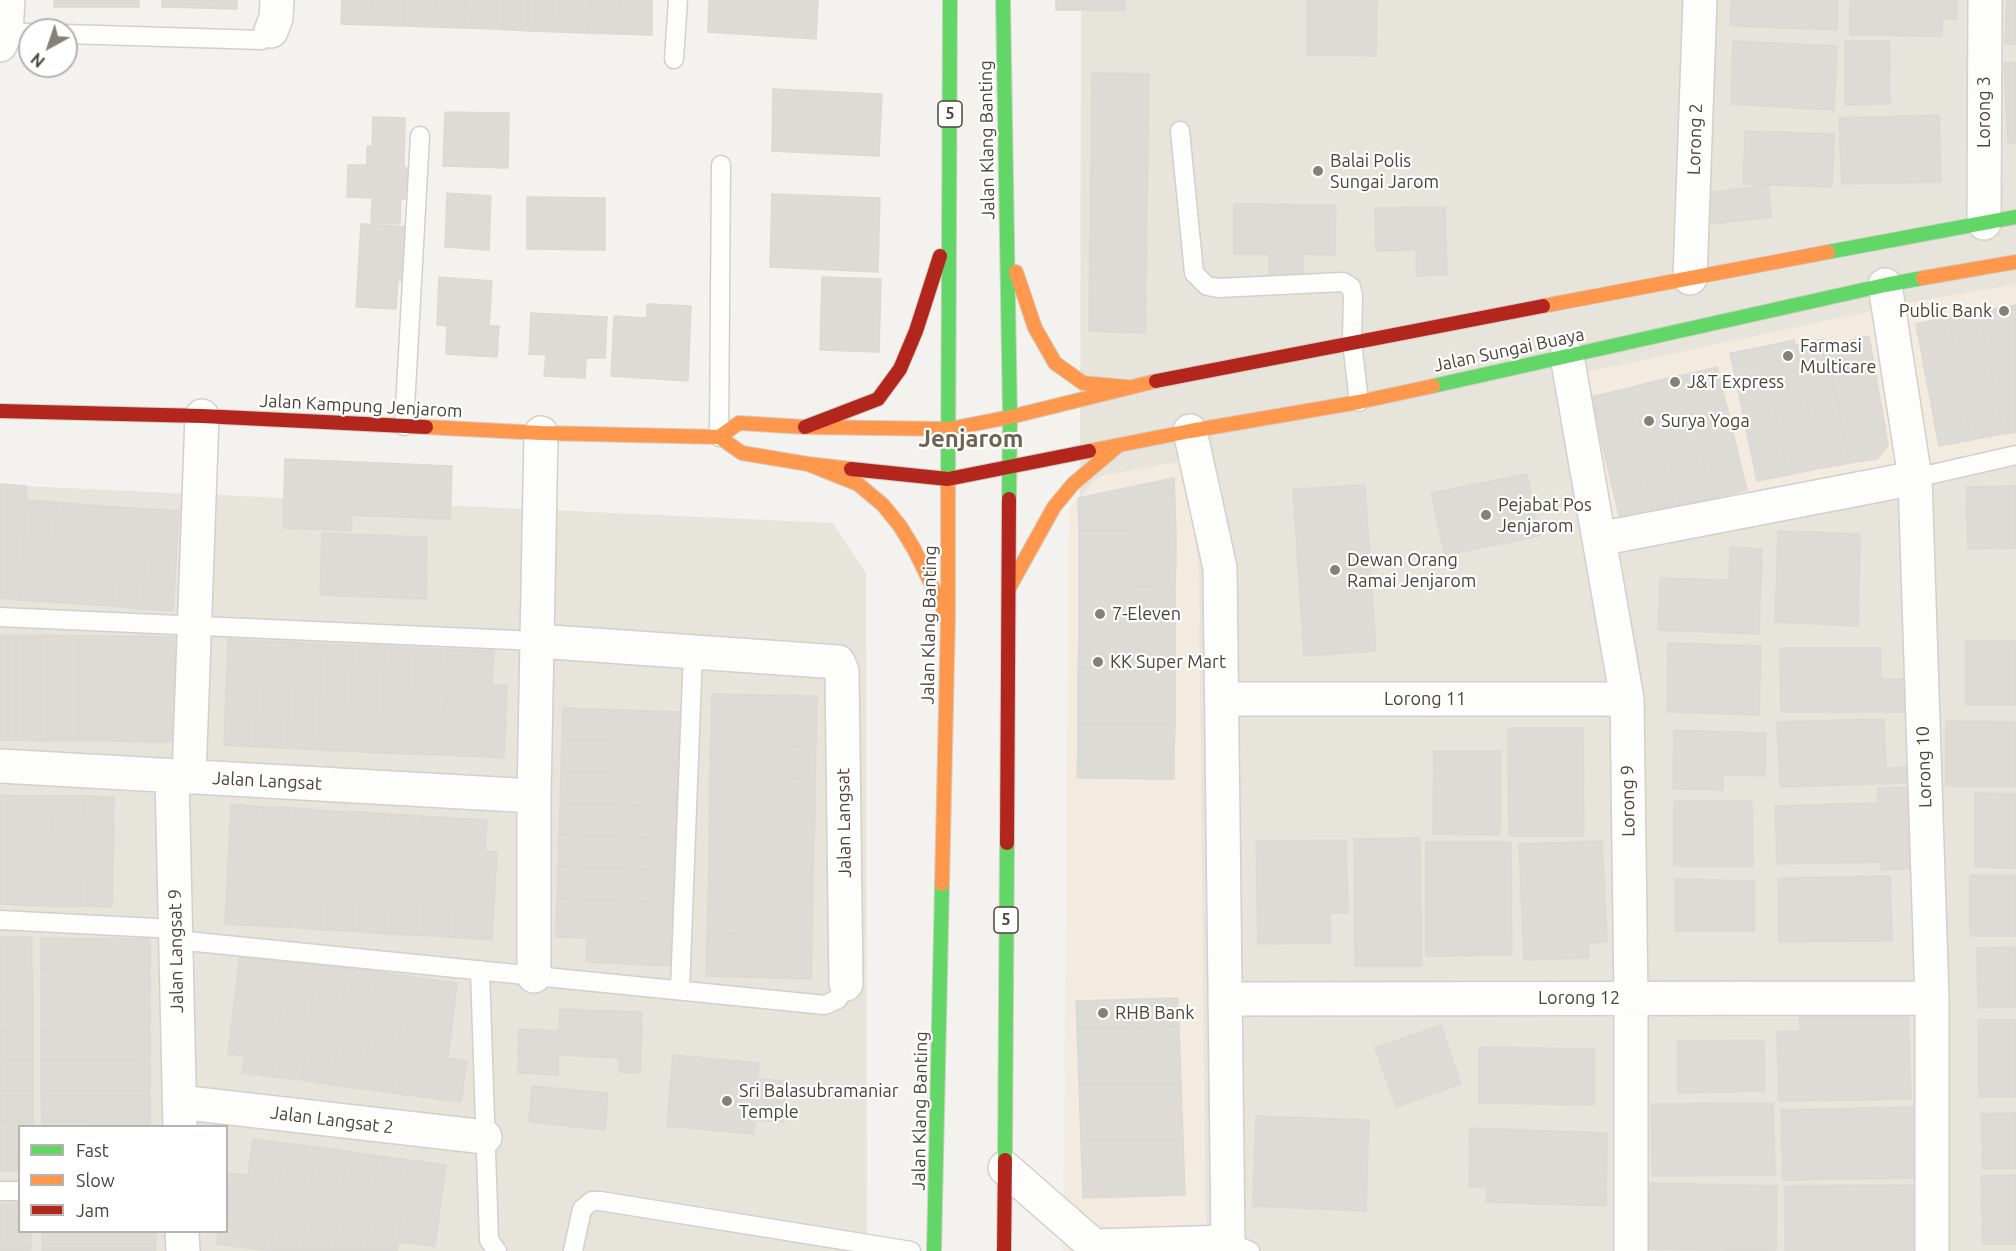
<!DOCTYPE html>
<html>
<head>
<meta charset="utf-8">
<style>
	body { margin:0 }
	#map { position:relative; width:2016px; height:1251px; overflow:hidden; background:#f4f2ee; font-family:Ubuntu,sans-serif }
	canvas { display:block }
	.legend { position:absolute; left:18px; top:1125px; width:210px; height:108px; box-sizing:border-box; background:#fff; border:2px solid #b7b4b0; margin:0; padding:8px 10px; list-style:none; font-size:18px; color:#4b4439 }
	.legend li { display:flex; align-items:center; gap:12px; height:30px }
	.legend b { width:30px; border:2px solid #b7b4b0 }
	.north { position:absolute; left:18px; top:18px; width:60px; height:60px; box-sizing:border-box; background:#fff; border:2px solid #b7b4b0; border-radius:50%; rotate:220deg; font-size:16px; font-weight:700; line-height:24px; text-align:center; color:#4b4439 }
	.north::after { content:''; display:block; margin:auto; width:21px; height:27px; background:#868178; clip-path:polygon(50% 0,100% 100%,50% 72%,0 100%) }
</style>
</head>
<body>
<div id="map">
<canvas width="2016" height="1251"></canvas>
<ul class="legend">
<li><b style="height:8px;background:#63d668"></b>Fast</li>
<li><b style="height:8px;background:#ff974d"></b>Slow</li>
<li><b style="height:8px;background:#b3261e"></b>Jam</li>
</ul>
<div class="north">N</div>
</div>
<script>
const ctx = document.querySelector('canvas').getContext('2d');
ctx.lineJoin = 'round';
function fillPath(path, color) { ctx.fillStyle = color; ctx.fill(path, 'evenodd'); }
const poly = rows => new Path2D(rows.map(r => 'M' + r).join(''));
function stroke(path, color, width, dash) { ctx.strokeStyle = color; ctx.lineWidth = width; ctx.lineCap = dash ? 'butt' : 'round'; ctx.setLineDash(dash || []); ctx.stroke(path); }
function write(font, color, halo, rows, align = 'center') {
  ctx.font = font + ' Ubuntu,sans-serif'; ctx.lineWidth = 4.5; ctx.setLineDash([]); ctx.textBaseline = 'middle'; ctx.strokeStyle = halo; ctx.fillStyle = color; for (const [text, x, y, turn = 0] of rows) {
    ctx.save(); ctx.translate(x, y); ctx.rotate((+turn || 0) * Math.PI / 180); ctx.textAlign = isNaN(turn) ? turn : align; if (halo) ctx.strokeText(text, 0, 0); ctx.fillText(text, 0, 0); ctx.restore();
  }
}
const residential = poly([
	[1081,0,2016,0,2016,1251,1078,1251],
	[0,485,833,523,866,573,867,1251,0,1251],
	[20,1126,226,1126,226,1232,20,1232]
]);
const commercial = poly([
	[2016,284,2016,446,1896,471,1609,524,1583,373,1908,303],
	[1183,461,1199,566,1206,1250,1232,1251,1063,1251,1069,508,1099,476]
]);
const building = poly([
	[54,0,139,0,139,7,54,7,54,0],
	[162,0,237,0,237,9,162,7,162,0],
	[342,0,373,0,372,25,341,24,342,0],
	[373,0,404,0,404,26,372,25,373,0],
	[404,0,435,0,434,27,404,26,404,0],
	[435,0,466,0,465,28,434,27,435,0],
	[466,0,497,0,496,29,465,28,466,0],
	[497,0,528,0,528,31,496,29,497,0],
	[528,0,559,0,558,32,528,31,528,0],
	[559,0,590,0,589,33,558,32,559,0],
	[590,0,621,0,620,34,589,33,590,0],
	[621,0,652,0,652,35,620,34,621,0],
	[709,0,818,0,816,39,708,32,709,0],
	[1056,0,1125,0,1125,10,1056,10,1056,0],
	[1307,0,1377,0,1376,56,1307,55,1307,0],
	[1731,0,1838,0,1837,30,1730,26,1731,0],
	[1850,0,1957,0,1957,19,1942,19,1942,36,1850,35,1850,0],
	[2007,0,2016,0,2016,44,2005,44,2007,0],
	[1733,41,1837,46,1834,110,1731,104,1733,41],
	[1845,41,1889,41,1890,104,1845,105,1845,41],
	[2016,62,2016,142,2008,143,2004,63,2016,62],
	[1092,73,1149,74,1145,333,1089,331,1092,73],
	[773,89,882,94,879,156,772,151,773,89],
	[445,112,509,113,508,168,443,166,445,112],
	[1939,115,1941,182,1842,184,1839,118,1939,115],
	[373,117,405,118,404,168,413,168,412,199,401,199,400,224,371,223,372,198,347,197,348,165,367,165,367,146,372,146,373,117],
	[1745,131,1834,134,1832,187,1743,184,1745,131],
	[1768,185,1772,217,1710,224,1706,193,1768,185],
	[447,193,491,196,489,250,445,247,447,193],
	[772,194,880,198,878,272,770,267,772,194],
	[527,197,605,198,605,250,527,249,527,197],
	[1234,204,1336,205,1335,255,1303,254,1303,281,1269,280,1269,254,1234,254,1234,204],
	[1445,207,1447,275,1416,276,1416,250,1376,251,1375,208,1445,207],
	[361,224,411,227,407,281,398,280,396,309,356,307,361,224],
	[439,277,492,281,489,326,499,326,497,357,446,354,447,326,437,325,439,277],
	[822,277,881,279,879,352,820,350,822,277],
	[647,304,691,306,688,381,611,376,614,316,647,318,647,304],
	[2016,305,2016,332,2011,306,2016,305],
	[2011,306,2016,332,2016,432,2003,434,1979,311,2011,306],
	[1979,311,2003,434,1971,440,1948,317,1979,311],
	[531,313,607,317,605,358,586,358,585,378,544,376,546,355,529,354,531,313],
	[1948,317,1971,440,1939,446,1916,324,1948,317],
	[1869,336,1888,445,1877,459,1850,463,1826,346,1869,336],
	[1824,339,1850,463,1821,468,1795,345,1824,339],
	[1794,340,1821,468,1788,475,1762,347,1794,340],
	[1762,347,1788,475,1757,481,1730,353,1762,347],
	[1717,367,1747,490,1712,498,1683,375,1717,367],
	[1683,375,1712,498,1681,505,1651,382,1683,375],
	[1651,382,1681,505,1654,512,1625,389,1651,382],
	[1625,389,1654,512,1620,520,1591,397,1625,389],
	[285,459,452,466,450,519,352,515,351,531,283,528,285,459],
	[1527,474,1540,536,1445,555,1431,493,1527,474],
	[1174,478,1176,531,1079,530,1078,498,1174,478],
	[0,484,27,486,20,600,0,598,0,484],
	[1365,485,1376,651,1304,656,1293,489,1365,485],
	[2016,486,2016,548,1968,549,1966,487,2016,486],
	[26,500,57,502,50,602,20,600,26,500],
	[57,502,87,505,81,604,50,602,57,502],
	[87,505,118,507,112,606,81,604,87,505],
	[118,507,149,509,142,609,112,606,118,507],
	[149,509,179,511,173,611,142,609,149,509],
	[1079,530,1176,531,1176,559,1079,558,1079,530],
	[1778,531,1860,534,1858,626,1775,622,1778,531],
	[322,533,427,537,426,599,320,595,322,533],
	[1730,547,1762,549,1759,634,1658,630,1660,578,1729,580,1730,547],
	[1079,558,1176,559,1175,587,1079,585,1079,558],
	[1079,585,1175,587,1175,615,1079,613,1079,585],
	[1079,613,1175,615,1175,641,1079,640,1079,613],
	[0,635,16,635,16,740,0,740,0,635],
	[16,635,47,635,47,741,16,740,16,635],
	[47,635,78,636,78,741,47,741,47,635],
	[78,636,109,636,108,741,78,741,78,636],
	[109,636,140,636,139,742,108,741,109,636],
	[140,636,176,637,176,742,139,742,140,636],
	[228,639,259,641,255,747,224,745,228,639],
	[1079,640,1175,641,1175,669,1078,668,1079,640],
	[259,641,291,642,287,748,255,747,259,641],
	[1966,641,2016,641,2016,705,1966,705,1966,641],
	[291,642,322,644,318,750,287,748,291,642],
	[1668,643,1761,646,1759,715,1667,712,1668,643],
	[322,644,353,645,349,751,318,750,322,644],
	[353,645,385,646,381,753,349,751,353,645],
	[385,646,416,648,412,754,381,753,385,646],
	[416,648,447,649,444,755,412,754,416,648],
	[1780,648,1880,648,1881,679,1907,679,1907,712,1781,712,1780,648],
	[447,649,494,651,492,685,507,686,504,758,444,755,447,649],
	[1078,668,1175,669,1175,697,1078,696,1078,668],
	[712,694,817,696,816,747,711,744,712,694],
	[1078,696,1175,697,1175,725,1078,723,1078,696],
	[563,708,679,712,679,744,562,739,563,708],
	[1884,719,1886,768,1911,767,1911,783,1780,787,1777,722,1884,719],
	[1946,721,2016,722,2016,786,1946,786,1946,721],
	[1078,723,1175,725,1174,752,1078,750,1078,723],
	[1508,728,1583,728,1584,836,1509,836,1508,728],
	[1674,730,1766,733,1765,776,1723,775,1723,790,1673,789,1674,730],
	[562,739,679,744,678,776,561,771,562,739],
	[711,744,816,747,815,779,710,776,711,744],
	[1078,750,1174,752,1174,779,1077,778,1078,750],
	[1434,751,1501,751,1500,835,1433,834,1434,751],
	[561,771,678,776,677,807,560,803,561,771],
	[710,776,815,779,815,810,710,808,710,776],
	[1912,787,1914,869,1881,870,1881,862,1777,864,1775,806,1878,803,1878,788,1912,787],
	[1975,793,2016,794,2016,868,1975,867,1975,793],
	[0,795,21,796,19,905,0,904,0,795],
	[21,796,51,796,50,906,19,905,21,796],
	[51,796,83,796,81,906,50,906,51,796],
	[83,796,114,797,112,907,81,906,83,796],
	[1674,801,1752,801,1753,866,1674,866,1674,801],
	[560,803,677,807,676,839,559,834,560,803],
	[231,804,263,807,257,926,225,924,231,804],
	[263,807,295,808,289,927,257,926,263,807],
	[295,808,327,811,320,930,289,927,295,808],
	[710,808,815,810,814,842,709,839,710,808],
	[327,811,359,812,352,931,320,930,327,811],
	[359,812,391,814,384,934,352,931,359,812],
	[391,814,422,816,416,935,384,934,391,814],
	[422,816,455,818,448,937,416,935,422,816],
	[455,818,487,820,485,851,497,852,492,940,448,937,455,818],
	[559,834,676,839,675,871,558,866,559,834],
	[1420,838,1422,966,1355,966,1354,839,1420,838],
	[709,839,814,842,813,873,709,871,709,839],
	[1346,840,1348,913,1330,913,1330,943,1258,944,1256,841,1346,840],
	[1602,841,1607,942,1588,943,1589,958,1524,960,1519,844,1602,841],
	[1426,842,1511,842,1512,955,1426,956,1426,842],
	[558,866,675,871,673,903,557,898,558,866],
	[709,871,813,873,813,904,708,902,709,871],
	[1970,875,2016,875,2016,936,1970,936,1970,875],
	[1890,876,1892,941,1779,942,1778,878,1890,876],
	[1675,879,1754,881,1754,931,1675,931,1675,879],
	[557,898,673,903,672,966,586,962,587,938,556,937,557,898],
	[708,902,813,904,812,936,707,933,708,902],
	[707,933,812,936,811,979,706,976,707,933],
	[0,937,32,937,32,968,0,968,0,937],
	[41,938,150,939,150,969,41,969,41,938],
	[2016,947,2016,1007,1978,1008,1977,948,2016,947],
	[240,954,287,960,272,1077,242,1073,245,1056,228,1054,240,954],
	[287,960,317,964,302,1080,272,1077,287,960],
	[317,964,347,968,332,1085,302,1080,317,964],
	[0,968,32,968,33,999,0,999,0,968],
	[347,968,377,972,363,1089,332,1085,347,968],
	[41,969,150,969,150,1000,41,999,41,969],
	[377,972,407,976,392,1093,363,1089,377,972],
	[407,976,457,983,448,1058,467,1061,461,1102,392,1093,407,976],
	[1178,998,1179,1026,1077,1029,1076,1001,1178,998],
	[0,999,33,999,33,1030,0,1030,0,999],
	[41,999,150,1000,150,1030,41,1030,41,999],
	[560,1009,642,1012,640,1073,619,1072,619,1058,558,1055,558,1075,518,1073,519,1029,559,1031,560,1009],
	[1908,1009,1911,1099,1779,1101,1777,1032,1800,1031,1799,1011,1908,1009],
	[1978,1020,2016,1020,2016,1097,1979,1097,1978,1020],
	[1441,1025,1461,1084,1396,1107,1375,1048,1441,1025],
	[1179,1026,1180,1054,1078,1057,1077,1029,1179,1026],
	[0,1030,33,1030,33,1060,0,1061,0,1030],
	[41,1030,150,1030,150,1061,41,1060,41,1030],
	[1764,1040,1765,1091,1678,1093,1678,1041,1764,1040],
	[1479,1047,1594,1049,1594,1105,1479,1103,1479,1047],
	[1180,1054,1181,1083,1079,1085,1078,1057,1180,1054],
	[673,1055,759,1063,758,1079,786,1081,783,1122,755,1120,754,1134,667,1126,673,1055],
	[33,1060,33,1091,0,1091,0,1061,33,1060],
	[41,1060,150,1061,150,1091,41,1091,41,1060],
	[1181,1083,1182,1111,1080,1113,1079,1085,1181,1083],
	[532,1086,608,1093,605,1130,529,1122,532,1086],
	[0,1091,33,1091,33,1122,0,1122,0,1091],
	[41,1091,150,1091,150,1122,42,1121,41,1091],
	[1773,1103,1775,1175,1652,1176,1651,1104,1773,1103],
	[1913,1107,1915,1178,1783,1180,1781,1110,1913,1107],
	[1182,1111,1183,1139,1081,1141,1080,1113,1182,1111],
	[2016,1113,2016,1168,1983,1169,1981,1114,2016,1113],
	[1256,1116,1369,1120,1366,1211,1253,1206,1256,1116],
	[42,1121,150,1122,150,1126,42,1126,42,1121],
	[0,1122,33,1122,33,1126,20,1126,20,1171,0,1171,0,1122],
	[1470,1128,1607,1133,1606,1206,1486,1202,1487,1188,1469,1187,1470,1128],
	[253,1139,284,1143,271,1251,217,1244,218,1232,226,1232,226,1173,248,1175,253,1139],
	[1183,1139,1184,1167,1082,1170,1081,1141,1183,1139],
	[284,1143,316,1147,302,1251,271,1251,284,1143],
	[316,1147,347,1151,334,1251,302,1251,316,1147],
	[347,1151,378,1156,366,1251,334,1251,347,1151],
	[378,1156,409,1160,397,1251,366,1251,378,1156],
	[409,1160,446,1165,435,1246,398,1242,409,1160],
	[1184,1167,1185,1195,1083,1198,1082,1170,1184,1167],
	[2016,1175,2016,1244,1983,1244,1981,1176,2016,1175],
	[1650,1183,1777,1186,1776,1251,1649,1249,1650,1183],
	[1915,1185,1915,1250,1785,1250,1785,1186,1915,1185],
	[20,1203,20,1232,31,1232,31,1247,0,1247,0,1204,20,1203],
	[42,1232,156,1232,156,1244,42,1244,42,1232],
	[42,1244,156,1244,156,1251,42,1251,42,1244],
	[0,1247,31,1247,31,1251,0,1251,0,1247]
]);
const lane = poly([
	[6,32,30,33],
	[66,34,262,40,271,31],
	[674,59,678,0],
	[1180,131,1194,273,1207,286,1218,288,1343,282,1351,287,1353,296,1352,342,1359,402],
	[404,426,420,136],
	[719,437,721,165],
	[1915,478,2016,455],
	[0,617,537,641],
	[0,920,176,929],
	[176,940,825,1005,838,999,846,984],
	[480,970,489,1240,497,1251],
	[680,990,693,652],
	[0,1191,20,1191],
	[1228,1242,1250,1251],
	[573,1251,582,1209,592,1201,600,1201,911,1251]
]);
const street = poly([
	[271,31,276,18,277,0],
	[0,45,6,32,8,0],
	[1984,223,1985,0],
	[1690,278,1700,0],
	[1885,285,1915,478,1932,998,1932,1251],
	[1567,356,1627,699,1631,998,1631,1251],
	[1599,539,1915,478],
	[537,641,838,662,842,671,846,984],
	[1222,699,1627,699],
	[0,766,534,796],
	[172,776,180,1126],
	[189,777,202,416],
	[534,976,534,796,541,433],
	[1225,999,1932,998],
	[179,1102,485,1137],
	[1005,1168,1094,1246,1228,1242,1220,568,1190,431],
	[182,1232,183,1251]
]);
const fast = poly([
	[1003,0,1010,417,1009,499],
	[1828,252,2016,217],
	[1433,386,1885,285,1923,278],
	[948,486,950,0],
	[1005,1160,1007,843],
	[934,1251,942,884]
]);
const slow = poly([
	[1016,272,1035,328,1055,363,1083,383,1127,387],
	[1923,278,2016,262],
	[1543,306,1828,252],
	[426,427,541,433,719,437,742,453,808,464,851,469],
	[719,437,739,423,805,427,949,429,1010,417,1156,381],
	[1089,451,1190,431,1359,402,1433,386],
	[808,464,858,484,883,505,900,526,914,549,945,612],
	[1010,586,1054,507,1073,484,1119,445],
	[942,884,948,616,948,486]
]);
const jam = poly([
	[1156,381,1543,306],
	[0,411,202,416,426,427],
	[805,427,878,399,900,369,916,331,940,256],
	[851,469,948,479,1089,451],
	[1007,843,1009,499],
	[1004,1251,1005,1160]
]);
const markers = [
	[1318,171,6,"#868178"],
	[2004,311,6,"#868178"],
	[1788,356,6,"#868178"],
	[1675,382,6,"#868178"],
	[1649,421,6,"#868178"],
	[1486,515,6,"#868178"],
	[1335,570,6,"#868178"],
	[1100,614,6,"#868178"],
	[1098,662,6,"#868178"],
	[1103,1013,6,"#868178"],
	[727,1101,6,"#868178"]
];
const shields = [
	[950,114,24],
	[1006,920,24]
];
const shieldNames = [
	["5",950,114],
	["5",1006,920]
];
const streetNames = [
	["Lorong 3",1984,112,-90],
	["Lorong 2",1695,139,-88],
	["Jalan Klang Banting",987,140,-91],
	["Jalan Sungai Buaya",1509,350,-12],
	["Jalan Kampung Jenjarom",361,406,3],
	["Jalan Klang Banting",929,625,-89],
	["Lorong 11",1425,699],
	["Lorong 10",1924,767,-92],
	["Jalan Langsat",267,781,3],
	["Lorong 9",1628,801,-91],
	["Jalan Langsat",844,823,-91],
	["Jalan Langsat 9",176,951,-91],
	["Lorong 12",1579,998],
	["Jalan Klang Banting",920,1111,-89],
	["Jalan Langsat 2",332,1120,7]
];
const poiNames = [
	["Balai Polis",1330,161],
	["Sungai Jarom",1330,182],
	["Public Bank",1992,311,"right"],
	["Farmasi",1800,346],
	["Multicare",1800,367],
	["J&T Express",1687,382],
	["Surya Yoga",1661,421],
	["Pejabat Pos",1498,505],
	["Jenjarom",1498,526],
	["Dewan Orang",1347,560],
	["Ramai Jenjarom",1347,581],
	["7-Eleven",1112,614],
	["KK Super Mart",1110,662],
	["RHB Bank",1115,1013],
	["Sri Balasubramaniar",739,1091],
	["Temple",739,1112]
];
const districtNames = [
	["Jenjarom",971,439]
];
fillPath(residential, '#e7e4dc');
fillPath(commercial, '#f3ebdf');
fillPath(building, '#dedbd6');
stroke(building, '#dcd9d4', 1.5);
stroke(lane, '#d2d0cb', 21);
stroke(street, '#d2d0cb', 36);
stroke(fast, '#d3cfc5', 16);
stroke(slow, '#d3cfc5', 16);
stroke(jam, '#d3cfc5', 16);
stroke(lane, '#fdfdfc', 18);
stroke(street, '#fdfdfc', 33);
stroke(fast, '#63d668', 14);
stroke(slow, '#ff974d', 14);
stroke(jam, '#b3261e', 14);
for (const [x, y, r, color] of markers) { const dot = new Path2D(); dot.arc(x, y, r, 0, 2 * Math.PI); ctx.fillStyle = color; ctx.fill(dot); stroke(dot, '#fff', 2); }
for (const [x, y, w] of shields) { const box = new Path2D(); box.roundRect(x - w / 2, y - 13, w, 26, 4.5); ctx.fillStyle = '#fff'; ctx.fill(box); stroke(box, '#4b4439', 1.5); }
write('bold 16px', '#4b4439', null, shieldNames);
write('18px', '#4b4439', '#fff', streetNames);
write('18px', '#4b4439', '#fff', poiNames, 'left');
write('bold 24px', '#6e6250', '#fff', districtNames);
</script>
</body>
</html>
